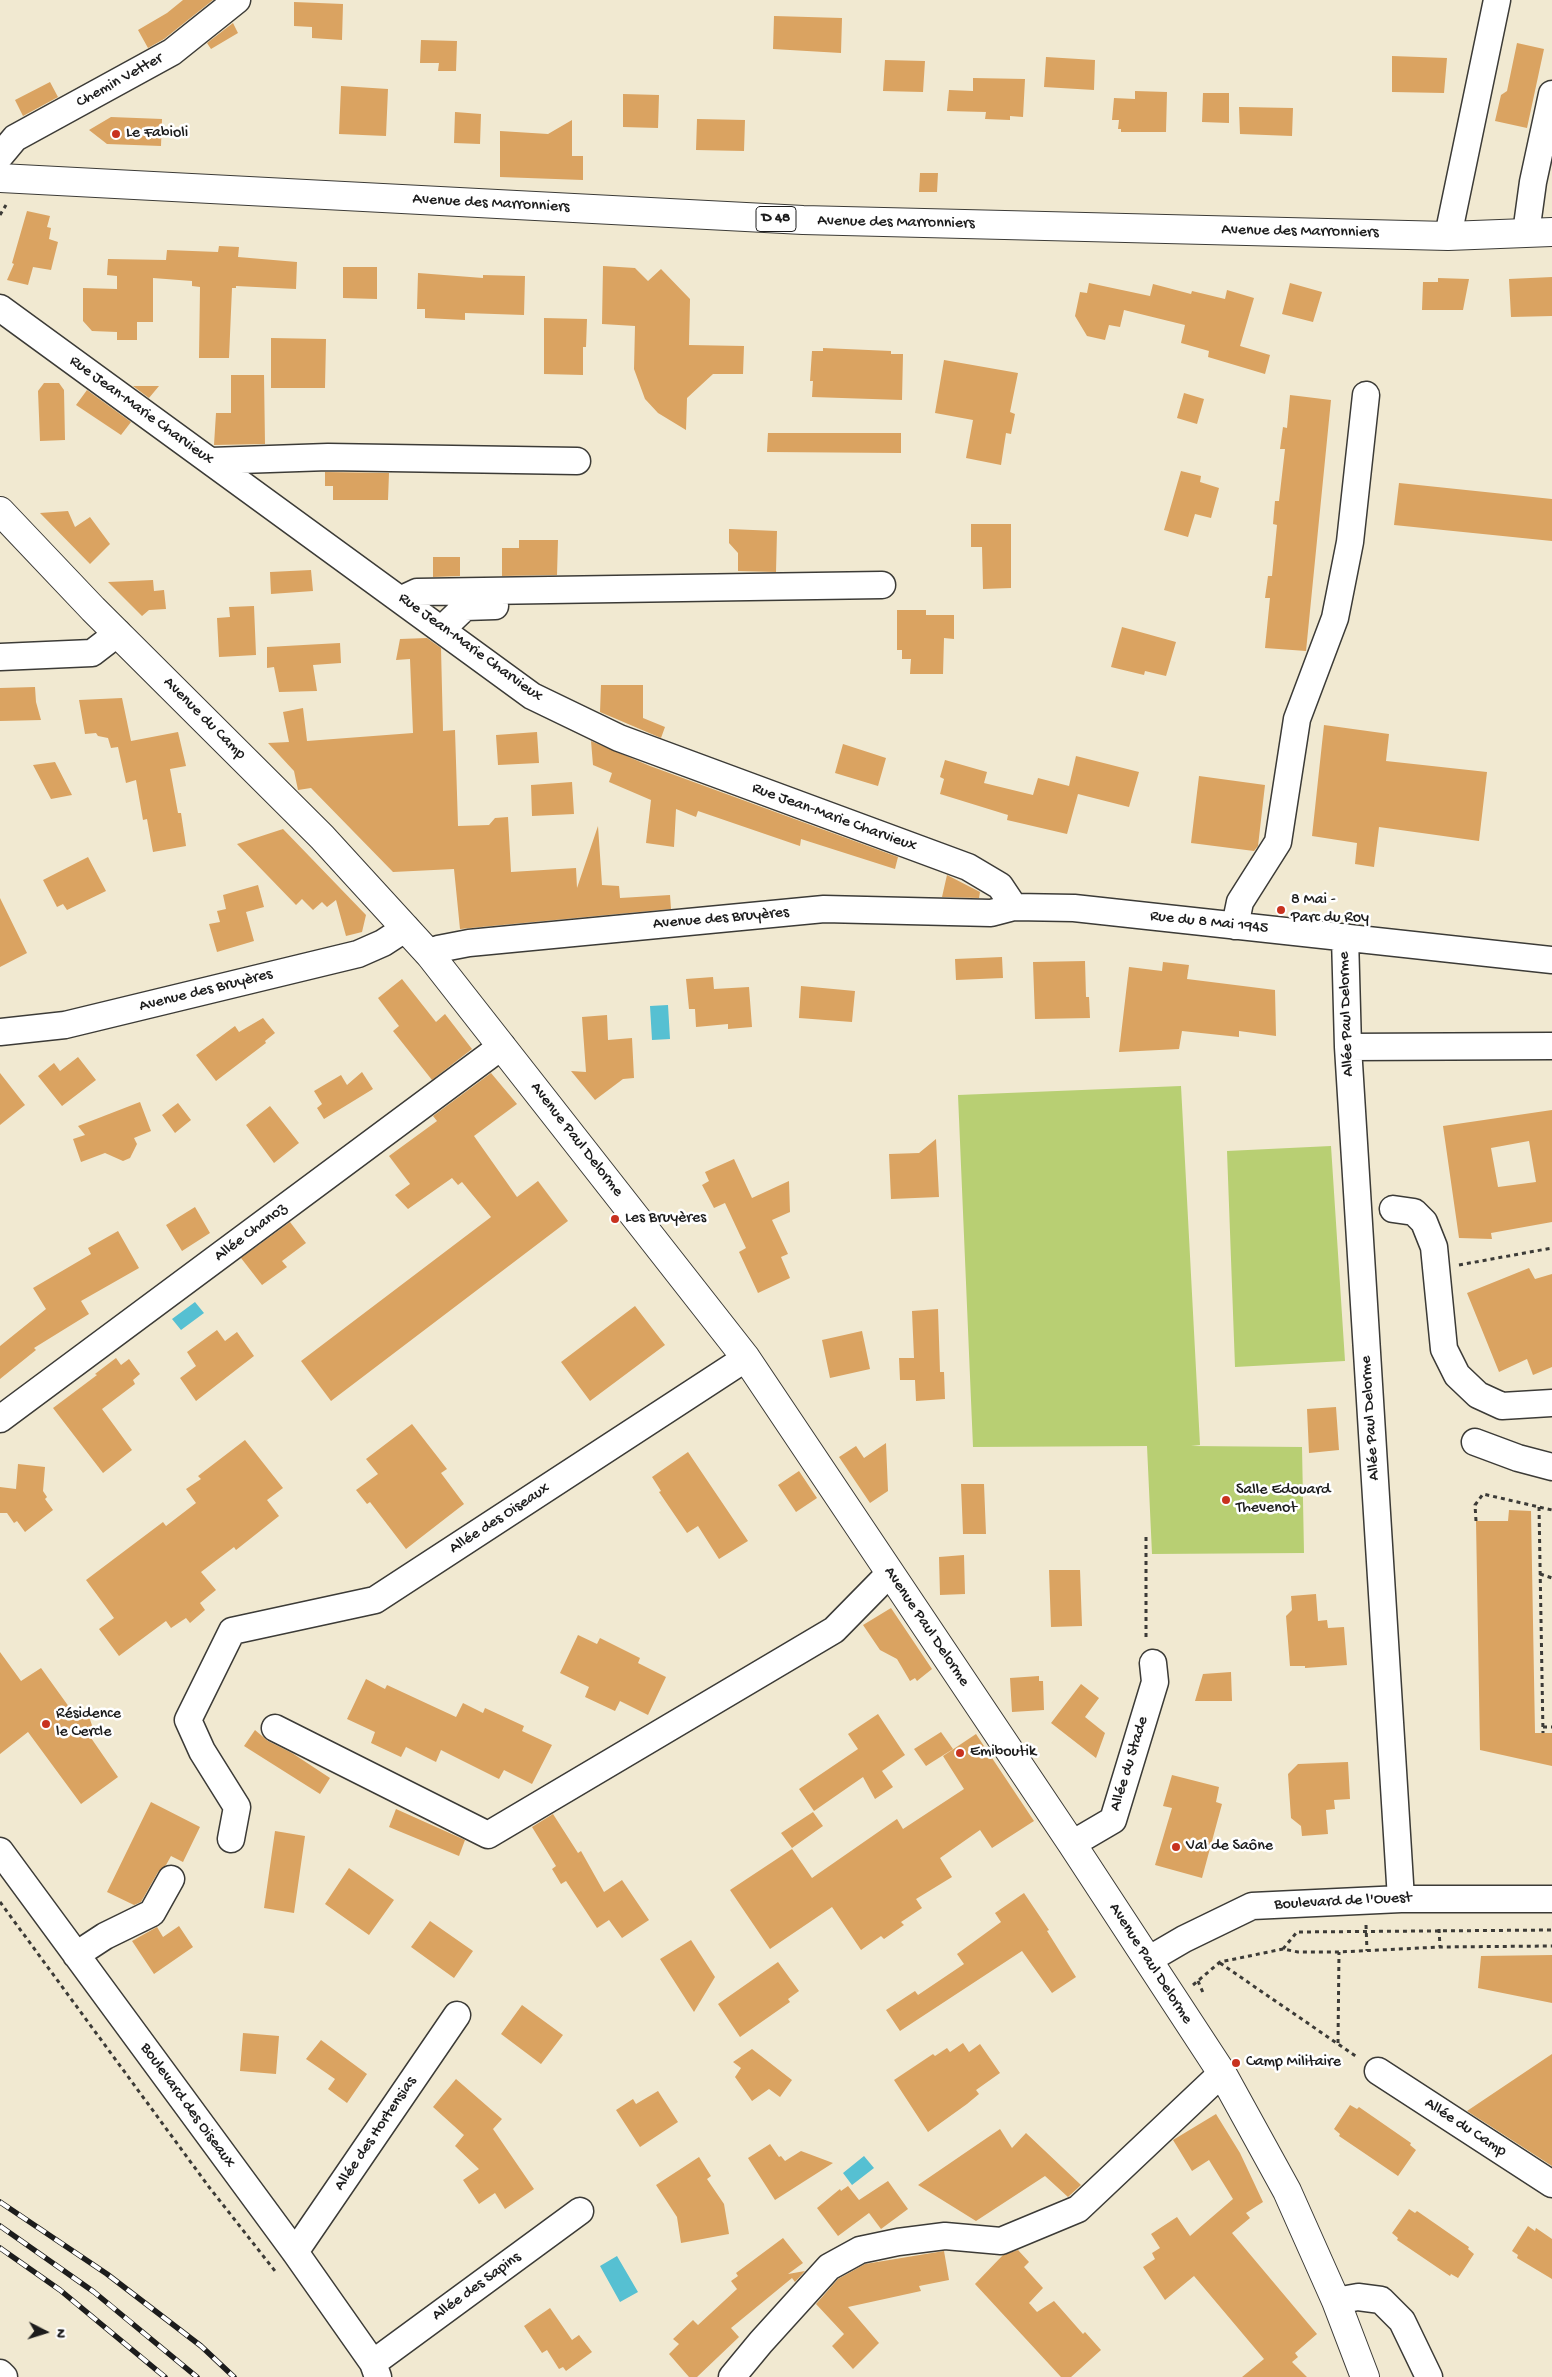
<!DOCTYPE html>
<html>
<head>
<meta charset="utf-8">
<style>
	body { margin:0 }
	#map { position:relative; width:1552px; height:2377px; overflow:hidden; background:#f1e9d1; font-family:"Gochi Hand",sans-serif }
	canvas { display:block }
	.north { position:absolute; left:20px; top:2307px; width:50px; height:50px; -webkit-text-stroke:4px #fff; paint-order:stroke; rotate:95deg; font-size:14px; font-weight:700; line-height:20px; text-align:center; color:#1c1c1c }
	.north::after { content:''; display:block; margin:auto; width:18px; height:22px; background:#1c1c1c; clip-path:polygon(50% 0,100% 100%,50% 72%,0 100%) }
</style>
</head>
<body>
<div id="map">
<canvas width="1552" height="2377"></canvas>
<div class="north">N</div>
</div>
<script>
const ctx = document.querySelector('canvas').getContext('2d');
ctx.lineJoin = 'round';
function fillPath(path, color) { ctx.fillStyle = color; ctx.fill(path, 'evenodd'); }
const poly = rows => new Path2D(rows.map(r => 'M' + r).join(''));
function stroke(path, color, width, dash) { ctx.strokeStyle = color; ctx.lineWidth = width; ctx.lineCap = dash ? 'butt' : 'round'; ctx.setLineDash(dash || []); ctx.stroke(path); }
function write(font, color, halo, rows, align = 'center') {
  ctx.font = font + ' "Gochi Hand",sans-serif'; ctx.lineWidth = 5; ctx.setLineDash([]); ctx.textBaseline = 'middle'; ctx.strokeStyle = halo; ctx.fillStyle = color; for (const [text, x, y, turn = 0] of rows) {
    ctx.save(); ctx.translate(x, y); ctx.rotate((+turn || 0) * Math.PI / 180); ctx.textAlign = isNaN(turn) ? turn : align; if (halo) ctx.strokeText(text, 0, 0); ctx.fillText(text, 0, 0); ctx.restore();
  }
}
const green = poly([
	[1181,1086,1200,1445,1191,1446,1302,1447,1304,1553,1152,1554,1147,1446,973,1447,958,1095],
	[1331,1146,1345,1361,1235,1367,1227,1151]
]);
const water = poly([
	[668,1005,670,1039,652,1040,650,1006],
	[195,1302,204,1313,181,1330,172,1319],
	[864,2156,874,2168,852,2185,843,2173],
	[617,2256,638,2292,620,2302,600,2266]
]);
const building = poly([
	[183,0,213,0,164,39,148,48,138,30,167,13],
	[294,2,343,4,342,40,312,38,312,27,294,26],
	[774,16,842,18,841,53,773,49],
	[233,23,238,33,211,49,207,43],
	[421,40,457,41,456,71,438,71,439,63,420,63],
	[1517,43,1544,49,1527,128,1495,121,1501,95,1507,91],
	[1392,56,1447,58,1444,93,1392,92],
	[1046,57,1095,60,1094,90,1044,87],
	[885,60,925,61,923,92,883,91],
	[973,78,1025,79,1023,117,1010,116,1010,120,985,119,986,112,947,111,949,90,973,91],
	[50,82,58,97,23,116,15,100],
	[341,86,388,89,386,136,339,134],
	[1135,91,1167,92,1166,132,1121,132,1121,129,1118,129,1119,120,1112,120,1114,98,1135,99],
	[1203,93,1229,93,1229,123,1202,122],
	[623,94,659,95,658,128,623,127],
	[1239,107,1293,108,1292,136,1240,134],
	[455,112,481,114,480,144,454,143],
	[111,117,162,119,161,146,107,144,89,130],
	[697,119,745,120,744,151,696,150],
	[572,120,572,156,583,156,583,180,500,177,500,131,548,134],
	[920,173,938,173,937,192,919,192],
	[27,211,50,216,47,227,51,228,49,239,58,242,51,270,33,267,28,285,7,280,14,264,12,263],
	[219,246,239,247,238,257,297,262,296,289,236,286,236,288,232,288,229,358,199,358,200,287,192,286,192,281,153,278,153,322,137,322,137,340,117,340,117,332,92,331,83,321,83,288,117,289,117,276,107,275,108,259,166,260,167,250,218,252],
	[603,266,635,268,648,281,661,269,690,299,689,345,744,346,743,374,713,374,687,398,686,430,658,413,645,399,634,369,635,326,602,324],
	[343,267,377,267,377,299,343,298],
	[418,273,483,278,483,275,525,276,524,315,465,313,465,320,425,318,425,309,417,309],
	[1552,277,1552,316,1511,317,1509,279],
	[1438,278,1469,279,1463,310,1422,310,1423,282,1438,282],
	[1089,283,1150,296,1153,284,1191,294,1192,291,1225,299,1227,290,1254,298,1240,346,1270,355,1265,374,1208,357,1209,351,1181,343,1185,325,1124,310,1120,327,1109,325,1105,340,1087,336,1075,316,1080,292,1087,293],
	[1290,283,1322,292,1313,322,1282,314],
	[544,318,587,319,586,347,583,347,583,375,544,374],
	[271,338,326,339,325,388,271,388],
	[823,348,891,351,891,354,903,354,902,400,812,397,813,381,810,381,812,351,823,351],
	[944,360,1018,373,1010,412,1015,414,1011,434,1006,433,1001,465,966,458,973,420,935,413],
	[231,375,264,375,265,444,214,445,216,413,231,413],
	[44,383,59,383,64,390,65,440,40,441,38,391],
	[133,386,159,386,149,398],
	[87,390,131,422,121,435,76,405],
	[1184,393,1204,399,1197,424,1177,418],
	[1290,395,1331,400,1306,651,1265,648,1270,598,1265,598,1268,576,1272,576,1277,525,1273,524,1275,501,1279,501,1285,449,1280,449,1283,427,1287,428],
	[768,433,901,433,901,453,767,452],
	[1181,471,1201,476,1200,482,1219,488,1211,518,1195,514,1188,537,1164,530],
	[325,472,389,473,388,500,333,500,333,486,325,486],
	[1399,483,1552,499,1552,541,1394,525],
	[68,511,75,527,90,517,110,544,90,564,40,513],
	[971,524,1011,524,1011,588,983,589,982,547,971,547],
	[729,529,777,531,776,572,738,571,738,553,729,543],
	[519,540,558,540,557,575,502,576,502,548,519,548],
	[433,557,460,557,460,576,433,577],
	[311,570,313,591,271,594,270,572],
	[153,580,154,591,164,590,166,609,149,610,142,616,108,582],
	[254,606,256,655,219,657,217,618,230,617,229,607],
	[897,610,926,610,926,615,954,615,954,639,944,638,943,674,910,674,911,659,902,659,902,650,897,650],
	[1122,627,1176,642,1166,676,1145,671,1144,675,1111,667],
	[427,638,441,648,443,731,455,730,458,826,489,825,495,818,508,817,511,872,576,868,577,888,598,826,602,885,619,886,620,898,670,895,671,909,460,929,454,869,393,872,311,788,298,790,294,771,268,743,289,742,283,712,303,708,307,741,413,733,410,659,396,660,400,639],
	[340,643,341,663,313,665,317,691,279,692,274,667,267,668,267,647],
	[601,685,643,685,643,718,665,727,661,738,600,712],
	[35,687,36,702,41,720,0,721,0,688],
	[122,698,131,741,178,732,186,766,170,769,178,813,181,813,186,846,153,852,147,819,143,820,136,780,126,783,118,747,111,748,108,738,98,736,96,733,85,734,79,700],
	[1324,725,1389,734,1386,761,1487,772,1479,841,1379,827,1374,867,1355,864,1357,843,1312,836],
	[537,732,539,763,498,765,496,735],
	[591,741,650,766,898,857,895,869,801,839,800,846,698,811,696,817,676,809,674,847,646,843,651,800,609,782,612,773,593,765],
	[843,744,886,758,878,786,835,773],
	[1076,756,1139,772,1129,807,1078,794,1067,834,1007,820,1008,815,940,794,944,779,940,777,945,760,987,772,984,783,1033,795,1038,778,1069,786],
	[55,762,72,795,51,799,33,765],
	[1199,776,1265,785,1258,846,1254,851,1191,843],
	[572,782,574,814,532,816,531,785],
	[283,829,366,915,362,932,346,936,336,900,327,907,322,902,313,910,302,899,296,905,237,844],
	[88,857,106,891,67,910,63,904,57,907,43,880],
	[947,875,980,892,979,898,942,897],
	[258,885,264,907,246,912,254,941,217,952,209,924,220,922,217,911,226,909,223,895],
	[0,898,27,953,0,967],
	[1002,957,1003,978,956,980,955,959],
	[1085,961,1086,997,1089,997,1090,1018,1035,1019,1033,962],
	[1163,962,1189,965,1187,979,1275,990,1276,1036,1239,1031,1239,1037,1182,1031,1179,1049,1119,1052,1129,967,1162,971],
	[713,977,714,989,749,987,752,1027,728,1029,728,1024,696,1027,695,1009,689,1009,686,979],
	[402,979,436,1022,445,1014,472,1049,432,1080,393,1031,399,1026,378,998],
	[801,986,855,991,852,1022,799,1018],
	[607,1015,608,1040,632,1038,634,1078,623,1079,595,1100,571,1071,586,1072,582,1017],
	[263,1018,275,1033,265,1041,266,1043,216,1081,196,1055,235,1026,239,1032],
	[78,1057,96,1080,62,1106,38,1076,54,1063,60,1071],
	[362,1072,373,1089,324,1119,317,1108,322,1104,314,1091,341,1075,347,1085],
	[0,1073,25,1105,0,1125],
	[491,1073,517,1104,474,1136,517,1197,538,1181,568,1221,331,1401,301,1361,491,1217,462,1182,458,1185,452,1178,408,1209,395,1195,410,1184,389,1156,437,1121,433,1116],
	[140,1102,151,1131,134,1138,137,1144,130,1158,123,1161,105,1153,81,1162,73,1139,85,1135,78,1126],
	[178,1103,191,1120,175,1133,162,1115],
	[270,1106,299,1143,274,1163,246,1125],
	[1552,1110,1552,1222,1491,1233,1492,1239,1459,1238,1443,1126],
	[1529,1141,1536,1182,1498,1187,1491,1148],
	[936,1139,939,1197,891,1199,889,1154,919,1153],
	[734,1159,752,1198,789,1181,790,1212,772,1220,788,1254,781,1257,790,1278,758,1293,739,1252,746,1248,725,1203,714,1208,702,1185,709,1181,705,1172],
	[195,1207,210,1233,182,1251,166,1225],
	[290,1222,306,1243,282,1261,287,1267,262,1285,241,1258],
	[118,1231,139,1268,81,1301,89,1314,34,1348,36,1350,0,1379,0,1346,46,1309,33,1288,91,1254,88,1248],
	[1529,1268,1535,1279,1552,1274,1552,1367,1533,1375,1527,1359,1499,1372,1467,1293],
	[635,1306,665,1345,590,1401,561,1362],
	[938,1309,940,1372,944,1372,945,1399,916,1401,915,1380,900,1380,899,1358,914,1358,912,1311],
	[217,1330,225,1341,237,1332,254,1356,196,1401,180,1378,196,1366,187,1352],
	[862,1331,870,1369,830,1378,822,1340],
	[116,1358,121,1365,129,1359,140,1374,133,1380,135,1384,102,1409,132,1450,103,1473,53,1408,97,1375,95,1374],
	[1336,1407,1339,1450,1309,1453,1307,1409],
	[412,1424,447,1469,441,1473,464,1504,406,1549,370,1502,367,1504,356,1490,378,1474,366,1459],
	[245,1440,283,1488,267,1500,279,1516,236,1550,234,1547,201,1572,216,1590,200,1603,205,1610,190,1623,186,1618,171,1628,166,1621,119,1656,99,1629,114,1618,86,1580,163,1522,166,1526,196,1503,186,1489,201,1479,198,1476],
	[886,1443,888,1491,870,1503,839,1457,856,1446,864,1458],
	[688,1452,748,1541,719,1559,698,1526,687,1533,659,1492,661,1491,652,1477],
	[18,1464,45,1467,43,1491,47,1497,45,1499,53,1510,25,1532,17,1521,14,1523,7,1513,0,1513,0,1487,16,1489],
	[799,1471,817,1498,796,1512,778,1485],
	[961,1484,984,1484,986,1534,963,1534],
	[1509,1510,1531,1511,1535,1733,1552,1733,1552,1766,1480,1750,1476,1521,1508,1521],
	[964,1555,965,1594,940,1595,939,1557],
	[1049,1570,1080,1570,1082,1626,1051,1627],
	[1316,1594,1318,1621,1327,1620,1328,1628,1344,1627,1347,1665,1305,1668,1305,1666,1290,1666,1286,1616,1292,1610,1291,1596],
	[891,1608,932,1669,917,1681,915,1678,910,1681,897,1659,880,1650,863,1625],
	[578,1635,597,1644,600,1638,640,1658,638,1663,666,1677,648,1715,620,1701,615,1711,585,1697,589,1687,560,1673],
	[0,1652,21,1681,41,1668,77,1718,87,1711,94,1731,89,1735,118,1777,81,1804,28,1732,0,1754],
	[1231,1672,1232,1701,1195,1701,1203,1674],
	[1039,1676,1039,1681,1043,1681,1044,1710,1012,1712,1010,1678],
	[366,1679,385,1689,387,1685,456,1717,463,1703,483,1713,485,1708,524,1726,522,1731,552,1745,532,1784,504,1770,499,1779,441,1750,436,1762,406,1747,401,1757,371,1743,375,1732,347,1719],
	[1081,1684,1099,1698,1085,1717,1105,1733,1096,1758,1051,1723],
	[878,1714,905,1755,882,1771,893,1787,875,1799,863,1777,814,1811,799,1789,858,1749,848,1734],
	[255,1730,268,1741,292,1753,330,1778,320,1794,244,1746],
	[941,1732,953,1749,926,1766,914,1749],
	[976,1734,1034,1821,992,1848,980,1830,940,1858,952,1877,916,1899,922,1908,901,1922,904,1925,884,1939,881,1936,861,1950,832,1907,770,1949,730,1890,792,1849,812,1878,897,1819,903,1829,964,1789,943,1756],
	[1348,1762,1350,1799,1334,1800,1335,1809,1326,1810,1328,1834,1302,1836,1301,1826,1291,1818,1288,1774,1298,1764],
	[1172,1775,1219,1787,1216,1802,1222,1804,1202,1878,1155,1865,1172,1808,1163,1806],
	[151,1802,200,1827,183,1862,171,1856,166,1865,158,1872,141,1902,134,1905,107,1892],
	[396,1809,465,1840,459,1856,389,1827],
	[813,1812,823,1826,792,1848,781,1833],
	[553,1814,578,1853,581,1851,604,1892,622,1880,649,1920,622,1938,609,1920,597,1928,566,1881,561,1884,552,1869,556,1866,532,1827],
	[275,1831,305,1836,294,1913,264,1908],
	[349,1868,394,1900,369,1935,325,1904],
	[1024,1893,1049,1930,1047,1931,1076,1977,1052,1993,1022,1951,900,2031,886,2010,915,1991,918,1995,964,1964,957,1954,1001,1922,995,1913],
	[430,1921,473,1951,454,1978,411,1947],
	[179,1926,193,1947,154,1974,132,1941,157,1927,163,1937],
	[691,1940,715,1977,694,2012,660,1959],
	[1552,1955,1552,2003,1478,1988,1481,1956],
	[778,1962,799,1991,788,1999,790,2002,740,2037,718,2004],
	[522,2005,563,2035,541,2064,501,2034],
	[243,2033,279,2036,276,2074,240,2071],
	[321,2040,367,2074,347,2103,328,2089,335,2079,306,2059],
	[963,2043,969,2052,980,2044,1000,2073,976,2090,979,2094,967,2104,928,2132,894,2080,933,2054,935,2056,947,2048,950,2052],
	[752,2049,792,2080,780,2097,769,2089,752,2101,735,2077,741,2068,733,2062],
	[1552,2054,1552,2166,1467,2111],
	[456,2079,502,2119,493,2129,534,2189,505,2209,495,2193,479,2204,463,2180,479,2169,455,2146,464,2135,433,2107],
	[658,2091,678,2122,640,2147,616,2110,633,2099,636,2104],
	[1350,2105,1357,2109,1359,2107,1411,2143,1410,2145,1416,2150,1398,2176,1339,2136,1340,2134,1334,2129],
	[1216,2114,1240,2153,1263,2202,1246,2213,1250,2218,1232,2233,1317,2334,1295,2353,1298,2357,1292,2362,1307,2377,1242,2377,1264,2359,1194,2276,1165,2300,1143,2267,1155,2259,1152,2253,1160,2248,1151,2234,1177,2217,1190,2236,1233,2199,1209,2160,1192,2171,1173,2140],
	[1000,2129,1012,2148,1026,2133,1081,2185,1068,2197,1045,2176,976,2221,918,2185],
	[770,2144,779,2157,781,2156,785,2161,801,2151,833,2163,775,2200,748,2158],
	[699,2157,711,2176,707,2179,724,2204,729,2234,681,2243,677,2217,656,2185],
	[888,2181,908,2209,881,2229,869,2213,838,2236,817,2208,840,2189,841,2191,848,2186,859,2200],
	[1409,2209,1415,2213,1417,2211,1453,2236,1469,2247,1468,2249,1474,2254,1458,2278,1451,2274,1450,2276,1397,2240,1398,2238,1392,2233],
	[1528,2226,1535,2231,1536,2228,1552,2239,1552,2279,1517,2258,1518,2255,1512,2251],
	[783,2238,803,2263,788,2274,805,2271,795,2282,792,2278,731,2328,739,2337,697,2377,689,2377,669,2354,679,2344,673,2339,693,2320,698,2325,737,2289,731,2281,738,2276,736,2273],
	[1018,2250,1029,2262,1024,2267,1043,2288,1029,2303,1037,2312,1054,2301,1083,2334,1085,2332,1101,2350,1071,2377,1061,2377,975,2284,1003,2255],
	[944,2251,949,2280,919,2286,921,2291,848,2307,879,2343,853,2369,832,2346,844,2334,816,2304,838,2279,865,2264],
	[550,2308,572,2340,579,2335,592,2352,566,2371,563,2367,559,2369,547,2350,542,2353,524,2326]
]);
const path = poly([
	[0,215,6,205],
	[1459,1265,1552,1248],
	[1539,1507,1543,1733],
	[1476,1521,1475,1505,1483,1494,1552,1510],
	[1146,1537,1146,1639],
	[1540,1574,1552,1578],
	[1543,1727,1552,1727],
	[0,1902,209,2187,275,2271],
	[1366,1925,1367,1951],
	[1439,1929,1440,1947],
	[1283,1949,1297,1932,1552,1930],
	[1220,1963,1357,2057],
	[1198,1981,1204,1995],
	[1193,1985,1220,1962,1283,1949,1298,1952,1339,1952,1440,1947,1552,1946],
	[1338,2043,1339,1952]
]);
const minor = poly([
	[0,156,15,138,172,52,237,0],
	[1526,233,1533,182,1552,94],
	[1448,236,1497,0],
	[0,308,532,696,619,738,968,867,1000,886,1014,907],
	[211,461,328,457,577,461],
	[402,599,417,592,882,585],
	[442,629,465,607,495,606],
	[0,657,92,653,118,633],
	[1235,926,1240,902,1278,842,1297,719,1335,618,1350,542,1366,395],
	[1345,937,1348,1047,1401,1899],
	[430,955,438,949,469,943,824,909,991,913,1014,907,1074,908,1552,960],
	[0,1032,65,1025,358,954,383,943,406,928],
	[1348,1047,1552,1046],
	[1393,1209,1414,1212,1424,1222,1434,1247,1444,1349,1457,1375,1478,1395,1502,1406,1552,1403],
	[0,1419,502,1046],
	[1475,1442,1518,1458,1552,1467],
	[275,1728,488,1835,834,1630,890,1573],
	[231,1839,237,1807,202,1751,188,1720,232,1631,375,1600,746,1358],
	[1072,1844,1113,1820,1155,1682,1153,1663],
	[0,1851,295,2252,373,2363,378,2377],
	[76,1955,105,1936,152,1913,171,1879],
	[1148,1960,1184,1939,1252,1906,1401,1899,1552,1899],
	[1378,2071,1552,2184],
	[295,2252,457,2015],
	[1336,2301,1358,2297,1381,2300,1402,2321,1429,2377],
	[373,2363,580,2211],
	[0,2373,4,2377],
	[732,2377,761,2342,829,2267,860,2250,898,2242,945,2236,1001,2241,1078,2209,1222,2073]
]);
const major = poly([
	[0,178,803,220,1448,236,1552,232],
	[0,511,93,609,322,837,430,955,746,1358,1072,1844,1222,2073,1287,2191,1336,2301,1365,2377]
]);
const rail = poly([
	[0,2202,107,2274,201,2346,234,2377],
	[0,2226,94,2292,197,2377],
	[0,2248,60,2290,165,2377]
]);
const markers = [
	[116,134,5,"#c8321e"],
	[1281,910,5,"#c8321e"],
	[615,1219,5,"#c8321e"],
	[1226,1500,5,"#c8321e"],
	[46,1724,5,"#c8321e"],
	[960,1753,5,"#c8321e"],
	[1176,1847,5,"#c8321e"],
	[1236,2063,5,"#c8321e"]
];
const shields = [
	[776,219,40]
];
const shieldNames = [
	["D 48",776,219]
];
const streetNames = [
	["Chemin Vetter",120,81,-29],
	["Avenue des Marronniers",491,204,3],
	["Avenue des Marronniers",896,223,1],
	["Avenue des Marronniers",1300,232,1],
	["Rue Jean-Marie Charvieux",141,411,36],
	["Rue Jean-Marie Charvieux",470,648,36],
	["Avenue du Camp",204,719,45],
	["Rue Jean-Marie Charvieux",834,818,20],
	["Avenue des Bruyères",721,919,-5],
	["Rue du 8 Mai 1945",1209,923,6],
	["Avenue des Bruyères",206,991,-14],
	["Allée Paul Delorme",1347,1014,-92],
	["Avenue Paul Delorme",576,1140,52],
	["Allée Chanoz",251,1233,-37],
	["Allée Paul Delorme",1371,1418,-94],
	["Allée des Oiseaux",500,1519,-33],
	["Avenue Paul Delorme",926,1627,56],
	["Allée du Stade",1130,1764,-73],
	["Boulevard de l'Ouest",1343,1902,-3],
	["Avenue Paul Delorme",1150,1964,57],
	["Boulevard des Oiseaux",187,2106,54],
	["Allée du Camp",1465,2128,33],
	["Allée des Hortensias",376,2134,-56],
	["Allée des Sapins",477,2287,-36]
];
const poiNames = [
	["Le Fabioli",126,134],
	["8 Mai -",1291,901],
	["Parc du Roy",1291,919],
	["Les Bruyères",625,1219],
	["Salle Edouard",1236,1491],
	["Thevenot",1236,1509],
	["Résidence",56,1715],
	["le Cercle",56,1733],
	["Emiboutik",970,1753],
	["Val de Saône",1186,1847],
	["Camp Militaire",1246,2063]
];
fillPath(green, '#b8cf73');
fillPath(water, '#56c0d2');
fillPath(building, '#daa361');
stroke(minor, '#3c3b37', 29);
stroke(major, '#3c3b37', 30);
stroke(path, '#3c3b37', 3, [4, 4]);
stroke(minor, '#fff', 26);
stroke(major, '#fff', 28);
stroke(rail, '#1c1c1c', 5.5);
stroke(rail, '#fff', 4, [11]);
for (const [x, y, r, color] of markers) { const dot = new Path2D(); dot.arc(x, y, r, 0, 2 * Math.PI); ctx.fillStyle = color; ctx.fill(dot); stroke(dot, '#fff', 2); }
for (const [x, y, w] of shields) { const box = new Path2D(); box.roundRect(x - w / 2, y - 12.5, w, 25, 4); ctx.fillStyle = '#fff'; ctx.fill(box); stroke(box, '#1c1c1c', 1); }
write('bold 15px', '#1c1c1c', null, shieldNames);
write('16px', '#1c1c1c', '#fff', streetNames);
write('16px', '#1c1c1c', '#fff', poiNames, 'left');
</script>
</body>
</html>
